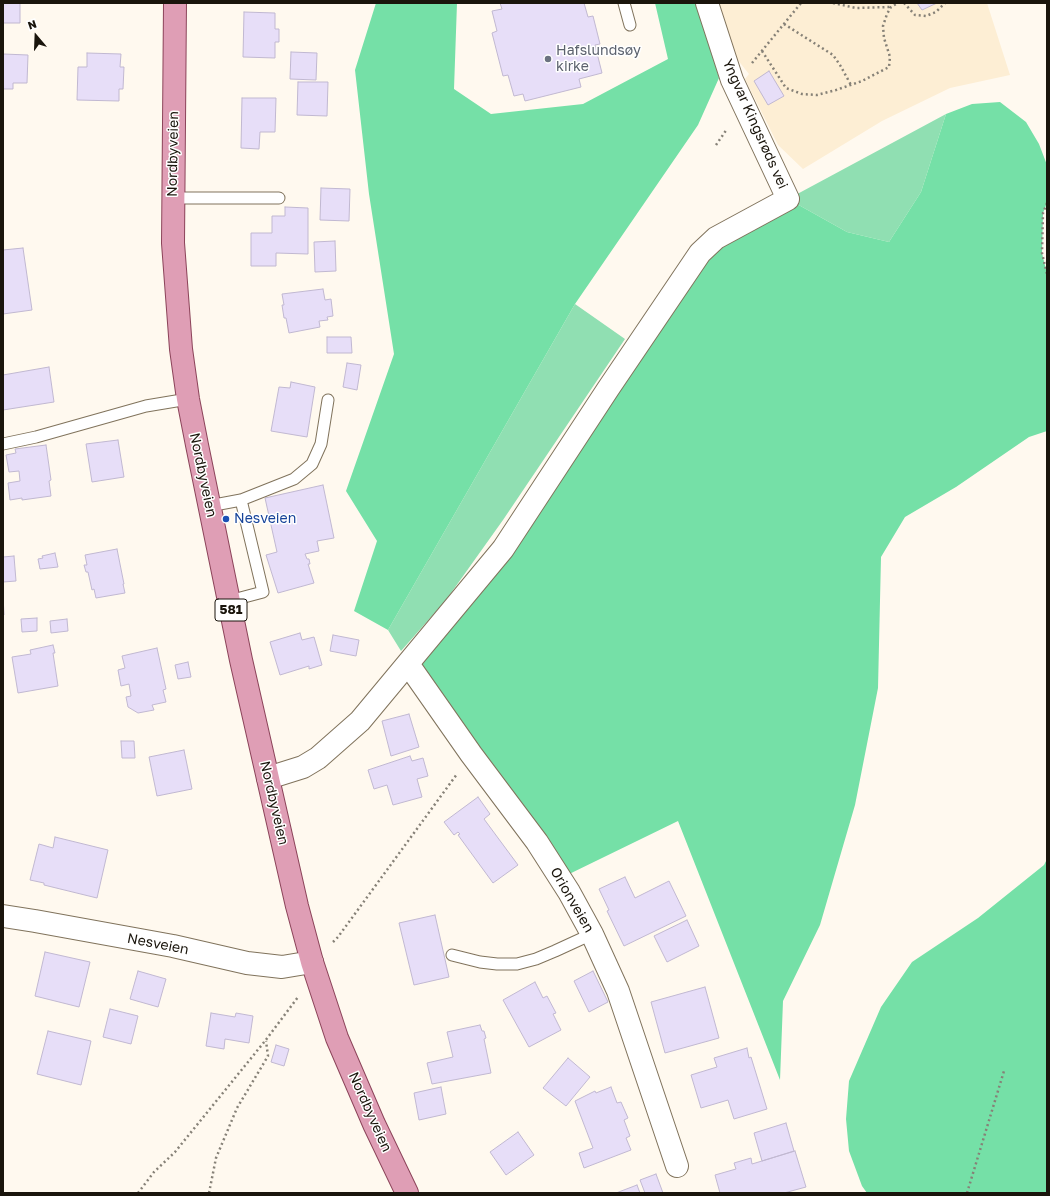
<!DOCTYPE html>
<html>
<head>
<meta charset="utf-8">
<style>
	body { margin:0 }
	#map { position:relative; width:1050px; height:1196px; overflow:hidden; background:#fff9ef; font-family:"Golos Text",sans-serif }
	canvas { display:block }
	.frame { position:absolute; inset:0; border:4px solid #1a150c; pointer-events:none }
	.north { position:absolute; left:16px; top:16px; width:40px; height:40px; -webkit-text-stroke:3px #fff; paint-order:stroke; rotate:341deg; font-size:11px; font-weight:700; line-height:16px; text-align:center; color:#1a150c }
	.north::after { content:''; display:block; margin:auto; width:14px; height:18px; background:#1a150c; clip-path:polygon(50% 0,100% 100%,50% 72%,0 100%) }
</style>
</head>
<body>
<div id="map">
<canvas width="1050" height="1196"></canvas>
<div class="frame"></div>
<div class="north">N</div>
</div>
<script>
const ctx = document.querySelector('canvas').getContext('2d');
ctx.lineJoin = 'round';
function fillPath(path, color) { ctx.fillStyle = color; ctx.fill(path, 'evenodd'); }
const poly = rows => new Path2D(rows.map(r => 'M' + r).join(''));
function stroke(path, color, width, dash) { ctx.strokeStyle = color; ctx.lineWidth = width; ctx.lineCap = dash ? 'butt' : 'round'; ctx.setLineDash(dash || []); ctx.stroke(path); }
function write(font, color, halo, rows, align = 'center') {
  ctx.font = font + ' "Golos Text",sans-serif'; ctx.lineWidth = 3; ctx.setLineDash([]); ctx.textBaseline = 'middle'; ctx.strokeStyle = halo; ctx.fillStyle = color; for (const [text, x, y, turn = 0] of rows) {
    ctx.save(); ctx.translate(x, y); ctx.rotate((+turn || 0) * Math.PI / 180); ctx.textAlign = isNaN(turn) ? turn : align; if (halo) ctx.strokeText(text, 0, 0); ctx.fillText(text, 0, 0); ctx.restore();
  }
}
const built = poly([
	[719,3,987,3,1010,75,950,88,882,121,803,169,778,145,745,79,749,74,737,59]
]);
const green = poly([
	[946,114,921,192,889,242,847,232,788,199],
	[575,304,625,339,503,520,446,600,401,651,388,630]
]);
const forest = poly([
	[376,3,457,3,454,89,491,114,583,104,668,59,655,3,698,3,719,78,698,125,575,304,388,630,354,611,377,541,346,491,394,354,369,194,355,70],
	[1000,102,1026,122,1039,144,1047,165,1047,203,1043,213,1042,253,1047,274,1047,431,1029,437,956,487,905,517,881,557,878,688,855,805,820,925,783,1001,780,1080,678,821,561,878,409,664,700,253,788,199,847,232,889,242,921,192,946,114,972,104],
	[1047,859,1047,1193,867,1193,862,1186,849,1151,846,1119,849,1081,881,1007,912,962,978,918,1044,865]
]);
const building = poly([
	[3,3,20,3,20,23,3,23,3,3],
	[500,3,584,3,588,17,593,16,600,44,595,45,602,73,579,79,581,87,525,101,523,94,514,96,508,75,503,76,492,33,497,31,492,11,502,9,500,3],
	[917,3,937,3,922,10,917,3],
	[244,12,275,13,275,29,279,29,279,42,275,42,275,58,243,57,244,12],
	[291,52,317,53,316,80,290,79,291,52],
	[87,53,121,54,120,67,124,67,123,89,119,89,119,101,77,100,78,67,87,67,87,53],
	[3,54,28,55,27,83,13,83,13,89,3,89,3,54],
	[769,71,784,96,768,105,754,81,769,71],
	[298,82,328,82,327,116,297,115,298,82],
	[242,98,276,98,275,132,260,132,259,149,241,148,242,98],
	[321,188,350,189,349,221,320,220,321,188],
	[285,207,308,208,308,254,276,253,276,266,251,266,251,233,272,233,272,216,285,216,285,207],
	[335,241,336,271,315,272,314,242,335,241],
	[23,248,32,310,3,314,3,250,23,248],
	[323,289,325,300,331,299,333,316,327,317,328,320,319,321,320,327,289,333,286,318,284,318,282,305,284,305,282,294,323,289],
	[327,337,351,337,352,353,327,353,327,337],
	[347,363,361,365,357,390,343,387,347,363],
	[49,367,54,402,3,410,3,375,49,367],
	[291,382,315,387,307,437,271,431,279,387,290,388,291,382],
	[118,440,124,477,92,482,86,444,118,440],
	[46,445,51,480,49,481,51,496,22,500,22,498,10,500,8,483,20,481,19,471,9,472,6,455,16,453,15,449,46,445],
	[323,485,334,538,317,541,319,551,305,554,307,559,309,559,310,564,308,564,314,583,278,593,266,555,277,552,265,498,323,485],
	[117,549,124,584,123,584,125,593,96,598,94,589,92,590,88,572,86,572,84,565,87,565,85,555,117,549],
	[55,553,58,567,40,569,38,559,43,558,42,556,55,553],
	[14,556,16,581,3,582,3,557,14,556],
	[3,595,4,615,3,615,3,595],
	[37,618,37,631,22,632,21,619,37,618],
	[67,619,68,631,51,633,50,621,67,619],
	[300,633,302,640,314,637,322,665,309,669,309,666,280,675,270,642,300,633],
	[333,635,359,640,356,656,330,651,333,635],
	[53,645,55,653,53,653,58,686,18,693,12,657,31,654,30,650,53,645],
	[157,648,166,689,163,690,166,702,152,705,154,710,138,713,128,707,126,697,131,696,129,684,121,686,118,670,125,668,122,656,157,648],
	[188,662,191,677,178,679,175,665,188,662],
	[409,714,419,747,391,756,382,721,409,714],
	[121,741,134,741,135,758,122,758,121,741],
	[184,750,192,789,157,796,149,757,184,750],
	[410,756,412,761,423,758,428,776,417,779,422,797,393,805,387,785,374,789,368,770,410,756],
	[478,797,490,814,484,819,518,865,493,883,458,835,460,834,458,832,454,835,444,822,478,797],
	[55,837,108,850,97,898,44,885,44,883,30,880,39,844,53,848,55,837],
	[625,877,635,898,669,881,686,916,624,946,607,911,609,910,599,889,625,877],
	[435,915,449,977,414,985,399,923,435,915],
	[687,920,699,946,667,962,654,936,687,920],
	[45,952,90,962,79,1007,35,996,45,952],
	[138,971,166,979,158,1007,130,999,138,971],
	[593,971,608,1002,589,1012,574,981,593,971],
	[535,982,543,998,547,996,556,1013,553,1014,561,1030,529,1047,503,1000,535,982],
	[705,987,719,1038,665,1053,651,1002,705,987],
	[110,1009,138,1016,131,1044,103,1037,110,1009],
	[211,1013,235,1017,236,1013,253,1016,249,1043,225,1039,224,1049,206,1046,211,1013],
	[480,1025,482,1031,484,1031,486,1038,484,1039,491,1073,432,1084,427,1063,453,1057,447,1032,480,1025],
	[48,1031,91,1041,81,1085,37,1074,48,1031],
	[276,1045,289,1049,284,1066,271,1062,276,1045],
	[747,1048,749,1058,751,1057,767,1109,734,1119,728,1100,701,1108,691,1075,717,1067,714,1058,747,1048],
	[568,1058,590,1077,566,1106,543,1088,568,1058],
	[441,1087,446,1114,419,1120,414,1093,441,1087],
	[611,1087,617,1103,621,1102,628,1118,624,1120,630,1136,626,1138,631,1150,584,1168,579,1153,593,1148,575,1101,595,1091,596,1093,611,1087],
	[786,1123,794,1151,762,1161,754,1133,786,1123],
	[518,1132,534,1155,506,1175,490,1152,518,1132],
	[795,1151,806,1187,784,1193,720,1193,715,1175,736,1169,734,1163,751,1158,752,1164,795,1151],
	[656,1174,663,1193,645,1193,640,1180,656,1174],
	[637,1185,640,1193,616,1193,637,1185]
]);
const path = poly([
	[833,3,856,8,890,7],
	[904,3,915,15,926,16,936,12,945,3],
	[784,24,833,55,840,65,851,85],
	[762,51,786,88,802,94,817,95,836,90,862,81,889,67,890,57,884,38,883,26,887,14,891,7,898,3],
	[752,63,801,3],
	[716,145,727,129],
	[1047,203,1043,213,1042,253,1047,274],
	[333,942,338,937,457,774],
	[138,1193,154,1172,175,1152,265,1041,298,997],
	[209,1193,216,1158,237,1108,268,1056,266,1041],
	[967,1193,1004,1071]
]);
const lane = poly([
	[624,3,630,25],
	[173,198,279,198],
	[3,444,36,437,146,406,188,399],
	[209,506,241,500,294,479,312,464,321,444,328,400],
	[229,601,263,592,241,500],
	[452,955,480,962,497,964,517,964,536,959,555,951,592,934]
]);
const street = poly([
	[408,664,471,754,537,842,569,892,592,934,618,991,677,1166],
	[268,778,303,767,318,758,360,721,503,549,608,389,700,253,716,238,788,199,732,80,707,3],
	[3,916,35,921,173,946,247,963,282,967,312,962]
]);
const primary = poly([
	[175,3,173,243,181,349,188,399,197,445,241,660,297,906,312,962,337,1038,374,1124,407,1193]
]);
const markers = [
	[548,59,4,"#6b7280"],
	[226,519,4,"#1a4fb4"]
];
const shields = [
	[231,610,32]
];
const shieldNames = [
	["581",231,610]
];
const worshipNames = [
	["Hafslundsøy",556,51],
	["kirke",556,67]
];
const streetNames = [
	["Yngvar Kingsrøds vei",755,124,66],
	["Nordbyveien",173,154,-89],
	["Nordbyveien",203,475,78],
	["Nordbyveien",274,803,77],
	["Orionveien",572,900,60],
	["Nesveien",158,944,11],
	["Nordbyveien",370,1112,66]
];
const transitNames = [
	["Nesveien",234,519]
];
fillPath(built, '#fdeed4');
fillPath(green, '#90dfb2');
fillPath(forest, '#75e0a7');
fillPath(building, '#e7def8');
stroke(building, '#c1b8d1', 1);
stroke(lane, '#80735c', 13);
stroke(street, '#80735c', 24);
stroke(primary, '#8c445a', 24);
stroke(path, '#868177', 2.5, [2, 3]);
stroke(lane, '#fff', 11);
stroke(street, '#fff', 22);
stroke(primary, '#df9eb5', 22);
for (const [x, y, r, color] of markers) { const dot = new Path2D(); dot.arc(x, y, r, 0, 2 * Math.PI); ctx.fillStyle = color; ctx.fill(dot); stroke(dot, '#fff', 1.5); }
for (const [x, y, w] of shields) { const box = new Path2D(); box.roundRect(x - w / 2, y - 11, w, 22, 3); ctx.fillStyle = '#fff'; ctx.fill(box); stroke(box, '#1a150c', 1); }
write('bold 13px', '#1a150c', null, shieldNames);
write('14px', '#5b616d', '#fff', worshipNames, 'left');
write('14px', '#1a150c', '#fff', streetNames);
write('14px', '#164399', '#fff', transitNames, 'left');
</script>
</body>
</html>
